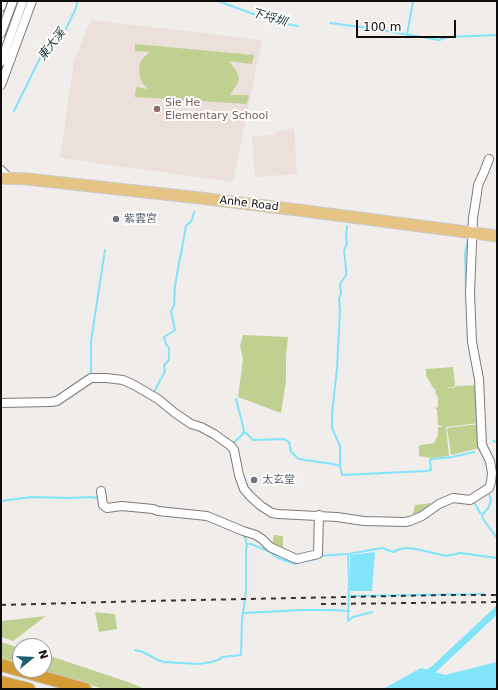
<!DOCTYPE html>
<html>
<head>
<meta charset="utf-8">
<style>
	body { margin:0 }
	#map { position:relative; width:498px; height:690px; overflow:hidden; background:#f0edeb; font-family:"DejaVu Sans",sans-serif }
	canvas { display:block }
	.frame { position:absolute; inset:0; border:2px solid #0e0d0c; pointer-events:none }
	.north { position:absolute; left:12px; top:638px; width:40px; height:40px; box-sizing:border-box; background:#fff; border:1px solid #9f9e9e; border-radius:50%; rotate:72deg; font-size:11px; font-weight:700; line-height:16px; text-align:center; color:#0e0d0c }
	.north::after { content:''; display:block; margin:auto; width:14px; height:18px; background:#1d6073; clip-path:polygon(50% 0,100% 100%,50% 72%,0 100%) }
	.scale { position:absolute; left:356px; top:20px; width:100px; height:18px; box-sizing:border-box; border:2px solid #0e0d0c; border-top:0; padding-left:5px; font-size:12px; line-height:14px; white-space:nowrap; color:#0e0d0c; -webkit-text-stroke:3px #fff; paint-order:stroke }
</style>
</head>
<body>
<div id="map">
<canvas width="498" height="690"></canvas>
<div class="frame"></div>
<div class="north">N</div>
<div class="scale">100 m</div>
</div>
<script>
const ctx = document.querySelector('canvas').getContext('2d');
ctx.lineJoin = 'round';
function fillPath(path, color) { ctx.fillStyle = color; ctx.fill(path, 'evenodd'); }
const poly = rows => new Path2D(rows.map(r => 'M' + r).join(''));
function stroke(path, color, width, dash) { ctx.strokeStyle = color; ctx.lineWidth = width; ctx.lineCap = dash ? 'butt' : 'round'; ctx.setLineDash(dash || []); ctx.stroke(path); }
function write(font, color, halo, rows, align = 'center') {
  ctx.font = font + ' "DejaVu Sans","Noto Sans TC",sans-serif'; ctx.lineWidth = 4; ctx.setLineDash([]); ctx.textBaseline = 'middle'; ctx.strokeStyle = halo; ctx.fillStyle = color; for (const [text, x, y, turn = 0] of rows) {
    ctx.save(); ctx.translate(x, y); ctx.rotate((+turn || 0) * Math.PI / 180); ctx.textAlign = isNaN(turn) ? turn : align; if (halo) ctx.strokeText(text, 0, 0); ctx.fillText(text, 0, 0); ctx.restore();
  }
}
const built = poly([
	[91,20,262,40,233,182,60,158,74,60],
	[294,128,297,174,255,177,252,136,274,135,275,132]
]);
const green = poly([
	[135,44,254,55,252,64,229,61,237,72,239,78,237,84,230,95,249,95,247,104,135,97,136,87,148,89,143,84,140,78,139,66,141,61,145,56,150,52,135,51],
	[243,335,288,337,286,355,286,381,281,413,238,397,243,359,240,346],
	[453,367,455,384,454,387,444,388,454,388,456,386,478,385,479,423,446,427,449,456,431,458,419,456,419,446,421,445,434,443,438,435,438,427,444,427,438,425,437,410,435,408,438,407,438,398,435,392,436,389,434,389,426,376,426,369],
	[479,424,480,448,451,455,447,428],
	[431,503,422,512,412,518,415,505],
	[274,535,283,536,283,556,271,549],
	[95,612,115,614,117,629,99,632],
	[46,616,13,641,1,637,1,621],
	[1,642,20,648,20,665,1,659],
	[44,654,128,682,145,689,104,689,38,670,44,670]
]);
const water = poly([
	[375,552,372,591,350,591,350,555],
	[497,662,497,689,383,689,421,668,445,675]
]);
const stream = poly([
	[218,1,275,22,298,26],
	[330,23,375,29,439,40,448,37,497,35],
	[407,35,413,1],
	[14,111,40,58,63,35,75,10,78,1],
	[466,289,465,254,467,243],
	[91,375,91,341,105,250],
	[153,394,165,371,164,365,169,360,169,348,166,344,164,337,175,330,171,311,174,305,175,286,179,263,183,243,186,226,192,220,194,212],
	[243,433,246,433,253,440,284,439,289,442,291,452,299,459,333,464,340,466,342,475,426,471,431,470,430,460,432,459,452,457,474,452],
	[493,441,497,442],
	[232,444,242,435,244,430,236,399],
	[340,466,340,446,332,428,332,414,337,368,340,310,339,299,341,293,340,284,346,275,346,268,344,251,347,243,346,236,347,226],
	[489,494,491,499,489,507,484,513,482,516,483,519,497,538],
	[1,501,31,497,68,498,91,497,98,498,99,499],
	[472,501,476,505,480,513,483,514],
	[246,544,251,544,268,551,278,558,295,564,299,562,317,559,319,556,348,554],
	[349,596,484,594],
	[372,612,353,617,348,621,349,580,348,554,382,548,393,552,400,549,407,548,416,549,447,556,460,553,497,558],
	[243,613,302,610,331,610,349,611],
	[135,650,143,652,158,660,164,662,198,664,212,662,220,659,222,657,241,655,242,620,246,592,246,549,247,547,245,536]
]);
const canal = poly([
	[423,676,434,669,497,610]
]);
const minor = poly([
	[1,7,3,1],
	[1,33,13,1],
	[1,62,23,1],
	[1,85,32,1],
	[1,170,10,179],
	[1,403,51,402,57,401,91,378,106,378,123,380,134,385,158,399,175,413,191,424,201,427,214,434,231,446,234,450,239,475,244,489,250,496,261,506,272,513,278,514,337,517,364,521,405,522,410,521,422,516,439,504,453,498,470,500,489,488,491,482,492,473,490,461,482,445,479,379,472,342,470,293,473,218,477,193,478,185,484,172,489,159],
	[101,491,103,505,107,508,122,506,153,509,158,511,207,516,243,531,256,535,262,539,270,547,294,558,297,559,318,554,319,515]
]);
const major = poly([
	[1,178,27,179,200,198,298,210,497,236]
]);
const highway = poly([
	[1,665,85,689],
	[1,682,29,689]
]);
const rail = poly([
	[321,604,497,602],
	[1,605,146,601,445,595,497,595]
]);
const markers = [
	[157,109,4,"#8d6e63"],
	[116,219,4,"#6b7280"],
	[254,480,4,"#6b7280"]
];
const educationNames = [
	["Sie He",165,103],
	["Elementary School",165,116]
];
const streetNames = [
	["Anhe Road",249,204,7]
];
const worshipNames = [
	["紫雲宮",124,219],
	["太玄堂",262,480]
];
const waterNames = [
	["下埒圳",269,18,16],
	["東大溪",52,45,-52]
];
fillPath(built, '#ebe0da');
fillPath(green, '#c0d091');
fillPath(water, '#81e4f8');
stroke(stream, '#81e4f8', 2);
stroke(canal, '#81e4f8', 7);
stroke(minor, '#7d7a79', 10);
stroke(major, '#cacaca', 13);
stroke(highway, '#cacaca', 14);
stroke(minor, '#fff', 8);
stroke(major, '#e6c486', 11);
stroke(highway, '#d59c35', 12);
stroke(rail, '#363534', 2, [5, 5]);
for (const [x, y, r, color] of markers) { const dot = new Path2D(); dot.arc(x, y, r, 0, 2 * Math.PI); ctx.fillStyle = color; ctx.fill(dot); stroke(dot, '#fff', 1.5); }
write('11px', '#785e54', '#fff', educationNames, 'left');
write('11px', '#0e0d0c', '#fff', streetNames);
write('11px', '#5b616d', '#fff', worshipNames, 'left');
write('italic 12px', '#20373c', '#fff', waterNames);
</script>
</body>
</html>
